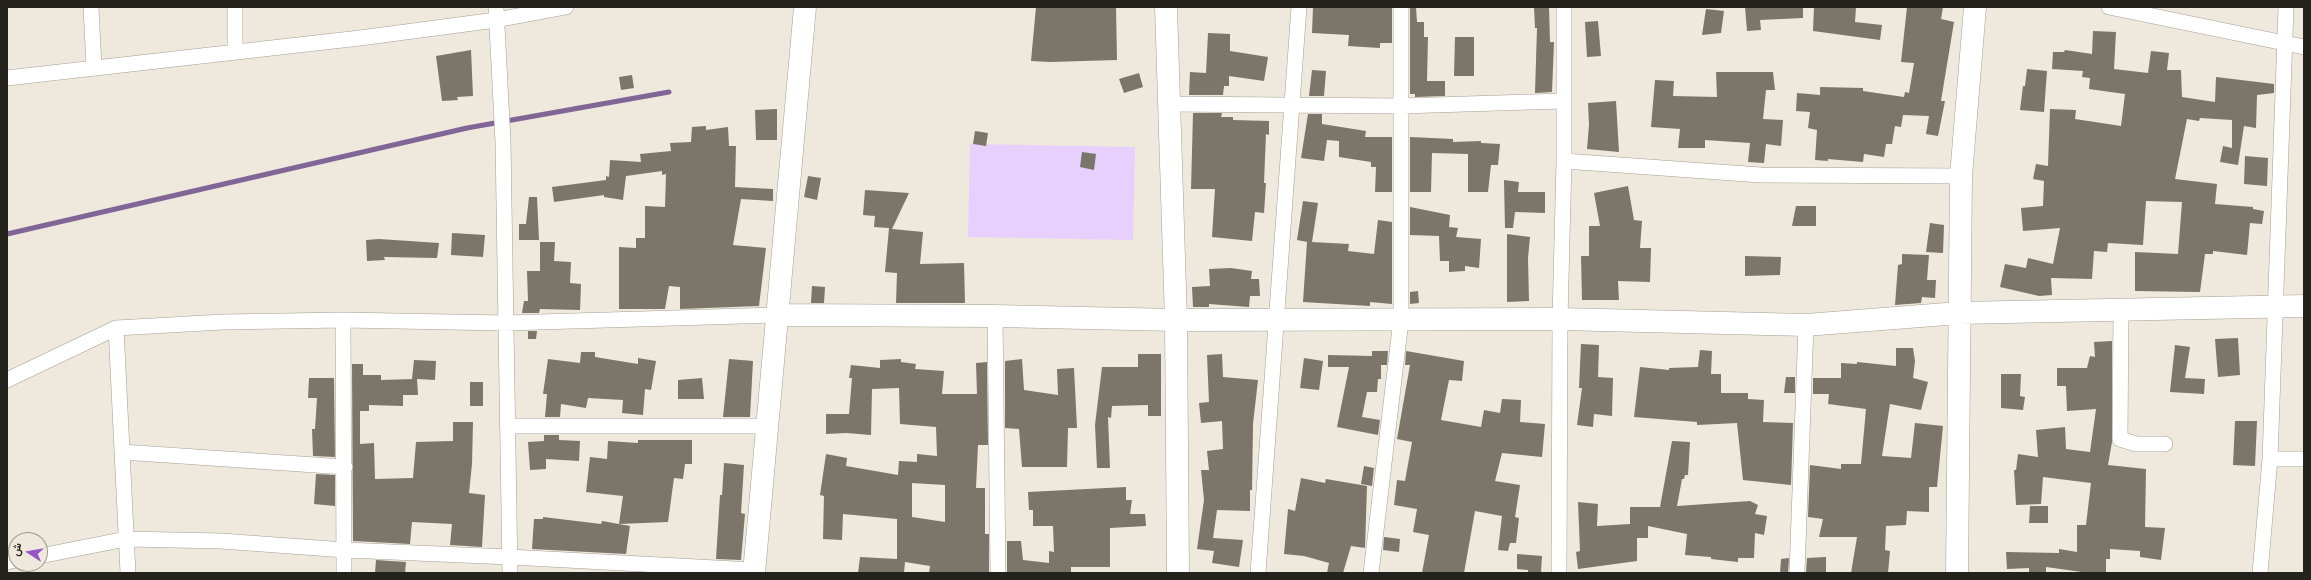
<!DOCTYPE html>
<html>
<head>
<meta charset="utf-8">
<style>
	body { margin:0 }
	#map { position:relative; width:2311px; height:580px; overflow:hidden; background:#efe8dc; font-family:"Source Sans 3",Vazirmatn,sans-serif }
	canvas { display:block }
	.frame { position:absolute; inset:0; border:8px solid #24221d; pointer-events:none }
	.north { position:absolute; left:8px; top:532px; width:40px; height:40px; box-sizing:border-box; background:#efe8dc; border:1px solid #9e9990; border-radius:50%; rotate:282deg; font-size:11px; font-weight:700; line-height:16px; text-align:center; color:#24221d }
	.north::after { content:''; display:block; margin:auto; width:14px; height:18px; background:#9654c9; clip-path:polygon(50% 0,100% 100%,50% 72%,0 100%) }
</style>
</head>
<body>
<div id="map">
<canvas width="2311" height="580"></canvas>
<div class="frame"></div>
<div class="north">ش</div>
</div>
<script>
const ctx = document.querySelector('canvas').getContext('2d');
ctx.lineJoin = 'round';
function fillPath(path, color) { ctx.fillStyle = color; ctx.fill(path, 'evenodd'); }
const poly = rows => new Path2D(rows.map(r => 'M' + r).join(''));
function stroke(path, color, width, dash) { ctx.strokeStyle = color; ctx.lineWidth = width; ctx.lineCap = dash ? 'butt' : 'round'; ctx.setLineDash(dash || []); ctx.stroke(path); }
const green = poly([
	[970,144,1135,147,1133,240,968,237]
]);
const stream = poly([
	[7,234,467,128,669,92]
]);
const building = poly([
	[1036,7,1116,7,1117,60,1050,62,1031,61],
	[1313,7,1392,7,1392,43,1380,43,1380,48,1348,46,1349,35,1312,33],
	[1410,7,1416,7,1417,22,1424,22,1424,37,1428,37,1427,81,1445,81,1445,96,1415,97,1415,94,1410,94],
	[1534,7,1549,7,1550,42,1554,42,1552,92,1535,93,1537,28,1535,28],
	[1745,7,1803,7,1803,18,1760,20,1761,30,1747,31],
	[1814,7,1856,7,1855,22,1882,25,1880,40,1813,31],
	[1907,7,1943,7,1941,19,1954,22,1941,101,1945,101,1938,136,1926,134,1929,116,1903,115,1901,127,1895,126,1892,144,1886,144,1884,157,1864,154,1863,162,1828,159,1828,161,1815,160,1817,130,1808,128,1810,112,1796,111,1797,93,1820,95,1820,87,1863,88,1863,91,1904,97,1905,92,1909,93,1914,63,1901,62],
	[1706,9,1724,11,1721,33,1702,35],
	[1598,21,1601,56,1587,57,1585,22],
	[2093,31,2116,32,2114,69,2148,73,2151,51,2169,53,2167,70,2181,70,2182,97,2215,102,2216,77,2274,84,2274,93,2257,95,2256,128,2244,126,2238,165,2220,162,2223,146,2232,148,2232,120,2200,118,2199,121,2187,119,2175,179,2217,184,2215,204,2253,207,2253,209,2264,211,2262,224,2250,223,2247,255,2213,251,2213,254,2205,254,2200,292,2135,291,2135,252,2178,254,2182,202,2146,201,2143,245,2108,243,2107,252,2094,251,2092,279,2051,278,2052,295,2039,296,2000,287,2005,264,2026,268,2028,258,2053,264,2060,228,2023,231,2021,208,2043,206,2044,181,2033,179,2036,164,2048,166,2050,109,2076,110,2075,119,2121,126,2125,94,2089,89,2090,78,2082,77,2083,71,2052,69,2053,52,2064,52,2065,50,2092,54],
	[1208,33,1230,34,1230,51,1268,57,1264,81,1229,76,1229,86,1224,86,1223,95,1189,95,1190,72,1206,73],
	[1455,37,1474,37,1474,76,1454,76],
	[471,50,473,96,457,97,458,100,442,101,436,56],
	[2027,69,2047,71,2044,112,2020,110,2023,86,2025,86],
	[1312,70,1326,71,1324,96,1309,96],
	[1716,72,1773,72,1775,90,1766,90,1763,119,1783,120,1781,146,1766,144,1764,163,1748,162,1750,143,1705,140,1705,148,1678,148,1680,129,1651,127,1655,80,1674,81,1673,96,1717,97],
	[1139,73,1143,87,1124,93,1119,79],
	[632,75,634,88,621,90,619,77],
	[1616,101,1619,152,1587,149,1589,125,1588,103],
	[777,109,777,140,756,140,755,110],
	[1193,113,1222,113,1221,117,1233,117,1233,120,1269,121,1269,135,1266,134,1264,183,1266,183,1264,213,1255,212,1252,241,1212,237,1215,189,1191,189],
	[1308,114,1322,114,1322,124,1366,131,1365,137,1392,137,1392,192,1375,192,1376,167,1371,167,1371,162,1339,157,1339,141,1327,140,1324,161,1301,158],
	[706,126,706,130,728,127,729,146,736,146,735,187,773,189,773,201,741,199,733,245,766,248,759,306,680,309,680,287,669,286,665,309,619,309,619,247,636,248,636,238,645,238,645,206,665,207,666,174,662,175,662,171,626,176,623,200,604,197,604,195,554,202,552,187,606,180,606,176,609,177,610,160,641,162,640,154,671,151,670,143,691,142,692,127],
	[975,131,988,133,986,146,973,144],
	[1410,137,1453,139,1453,142,1481,141,1481,143,1500,144,1498,165,1491,165,1488,192,1468,192,1468,154,1432,153,1431,192,1410,192],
	[1082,152,1096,154,1094,170,1080,167],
	[2245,156,2268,158,2267,186,2244,184],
	[808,176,821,178,817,200,804,197],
	[1504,180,1519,182,1518,192,1545,192,1545,213,1515,212,1513,228,1505,228],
	[1628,186,1634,220,1642,221,1640,248,1651,248,1650,282,1618,281,1619,300,1582,300,1581,256,1589,256,1589,226,1600,226,1594,193],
	[865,190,909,193,892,229,923,232,920,264,964,263,965,303,896,303,897,273,885,272,889,228,874,227,875,216,863,215],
	[529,197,537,197,539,240,519,240,519,224,526,224],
	[1303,201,1318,203,1312,242,1349,244,1348,251,1374,254,1378,220,1392,222,1392,304,1370,302,1370,306,1303,302,1307,242,1297,240],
	[1796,206,1816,206,1816,226,1792,226],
	[1410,207,1450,215,1449,227,1458,228,1456,237,1481,239,1479,268,1465,266,1465,271,1449,272,1449,261,1440,261,1439,236,1410,235],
	[1930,223,1944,225,1943,253,1926,252],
	[452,233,485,235,483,257,451,255],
	[1507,234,1530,237,1528,258,1529,301,1507,302],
	[379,239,439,243,437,258,384,257,385,260,367,261,366,240],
	[540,242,555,242,554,261,571,262,570,283,581,284,580,310,540,309,539,313,522,313,524,301,528,301,527,271,540,271],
	[1902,254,1929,255,1927,280,1936,280,1935,298,1922,297,1921,303,1895,305,1898,265,1902,264],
	[1745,256,1781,257,1780,275,1745,276],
	[1231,268,1252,271,1251,279,1259,279,1260,296,1250,296,1249,307,1209,304,1209,307,1193,307,1192,287,1210,286,1209,269],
	[812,286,825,287,824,303,811,303],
	[1418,291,1419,303,1410,304,1410,292],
	[528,331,537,331,536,339,528,339],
	[2238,338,2240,375,2218,377,2215,339],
	[2112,341,2112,442,2108,465,2146,469,2145,527,2165,528,2161,560,2140,557,2140,551,2110,549,2110,559,2106,559,2106,573,2089,573,2046,567,2046,573,2029,573,2029,568,2007,569,2006,552,2059,553,2059,549,2077,552,2077,525,2086,525,2091,483,2043,477,2041,504,2016,505,2014,470,2016,470,2018,454,2038,457,2036,430,2065,427,2066,449,2090,452,2096,409,2067,411,2066,386,2057,386,2057,368,2087,368,2090,356,2095,357,2094,342],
	[1581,344,1599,345,1598,377,1613,378,1612,416,1594,414,1593,427,1577,425,1582,388,1579,388],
	[2175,345,2190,347,2185,378,2205,379,2204,394,2170,392],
	[1896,348,1913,348,1915,361,1913,378,1928,382,1921,410,1890,404,1882,456,1911,458,1915,423,1943,426,1937,487,1929,487,1929,512,1907,511,1906,525,1886,526,1885,550,1890,551,1888,573,1851,573,1857,537,1819,537,1823,519,1808,517,1810,465,1841,469,1841,464,1861,464,1866,409,1828,404,1829,394,1813,394,1813,378,1841,378,1841,363,1857,364,1857,362,1896,366],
	[1700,350,1712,351,1711,374,1721,374,1721,393,1748,393,1748,399,1764,400,1763,422,1793,423,1791,485,1743,480,1737,423,1697,425,1697,422,1634,417,1640,367,1669,370,1669,368,1698,367],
	[1372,351,1388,351,1387,365,1381,365,1381,379,1378,379,1377,392,1367,392,1362,417,1380,420,1378,435,1337,427,1349,367,1328,367,1328,355,1372,356],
	[1406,351,1464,361,1462,381,1449,380,1441,420,1481,427,1484,410,1500,413,1502,399,1521,400,1520,422,1545,424,1542,457,1502,453,1495,481,1520,485,1515,517,1519,518,1516,543,1510,543,1508,551,1498,550,1502,516,1475,511,1464,573,1422,573,1429,535,1413,532,1417,509,1394,505,1397,480,1405,481,1412,442,1397,439,1410,365,1405,365],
	[581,352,595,352,595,357,638,364,638,358,656,361,651,390,645,389,643,415,622,413,623,400,588,398,586,408,561,404,560,417,545,417,547,394,543,394,548,359,580,363],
	[1138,354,1161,354,1161,416,1148,416,1148,405,1112,406,1111,418,1108,417,1110,468,1097,468,1095,425,1102,367,1138,367],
	[1222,354,1223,377,1258,380,1253,424,1252,490,1250,490,1250,511,1217,510,1213,538,1243,540,1239,567,1212,563,1214,551,1197,549,1204,500,1201,470,1209,470,1207,451,1223,449,1222,421,1201,423,1199,403,1209,402,1207,355],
	[1304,358,1323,361,1319,390,1300,388],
	[729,359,753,361,750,417,723,417],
	[901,359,901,362,916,364,915,369,944,371,942,394,977,394,976,363,987,362,988,445,978,445,976,488,985,488,985,534,989,534,989,573,929,573,930,566,905,562,904,573,858,573,860,557,897,559,897,519,843,514,842,540,823,539,824,496,820,495,826,454,847,458,846,466,898,475,899,461,917,462,917,454,937,456,936,427,900,424,899,388,872,389,871,435,846,433,826,434,826,414,849,414,852,378,849,378,851,365,880,368,880,360],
	[912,483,945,485,945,522,912,517],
	[1022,359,1024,390,1058,395,1057,369,1074,368,1077,428,1068,428,1067,467,1022,467,1019,429,1005,428,1005,361],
	[414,360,436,361,435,380,417,379,418,395,403,395,403,406,369,405,369,411,360,411,360,444,374,443,375,479,413,478,416,442,453,441,453,422,473,422,472,464,469,493,485,495,482,547,450,545,452,524,412,522,410,544,353,541,352,364,363,364,363,375,381,375,381,380,414,379,412,379],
	[2001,374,2021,374,2020,396,2025,397,2023,410,2001,408],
	[1786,377,1795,377,1795,393,1784,393],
	[309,378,334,378,335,457,313,456,312,429,315,429,317,398,308,398],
	[702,378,704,399,678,399,678,380],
	[470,382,483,382,483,406,470,406],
	[2235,421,2257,421,2255,466,2233,465],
	[544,435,559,435,559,440,580,441,579,461,546,459,546,469,530,470,528,442,544,441],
	[638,440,692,440,692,464,685,464,683,479,674,478,668,522,619,524,623,496,586,492,590,457,607,459,608,441,638,443],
	[1672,441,1690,442,1688,475,1685,475,1684,479,1682,479,1677,506,1750,501,1758,505,1755,514,1767,516,1764,535,1755,533,1754,558,1738,558,1738,562,1711,559,1711,557,1685,555,1687,534,1648,526,1648,538,1637,538,1637,561,1578,569,1576,552,1580,551,1578,502,1598,504,1597,526,1630,524,1630,507,1660,507],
	[724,463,744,465,741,513,745,514,741,560,716,559,720,495,722,495],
	[1364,466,1374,468,1372,486,1361,484],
	[316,474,335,475,335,506,314,504],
	[1301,478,1325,483,1326,479,1367,486,1365,548,1351,546,1343,573,1327,573,1329,563,1304,556,1284,554,1288,509,1295,511],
	[1126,487,1126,500,1132,500,1130,514,1145,514,1146,526,1110,528,1110,567,1071,567,1071,573,1007,573,1007,541,1021,541,1023,560,1049,563,1049,551,1054,552,1053,526,1033,526,1033,510,1029,510,1028,492],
	[2030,506,2048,506,2048,523,2029,523],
	[543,517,601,524,602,521,630,526,626,554,532,549,534,519,543,519],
	[1384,537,1400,539,1399,552,1383,550],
	[1517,554,1542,556,1541,573,1528,573,1528,570,1517,569],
	[1826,557,1826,573,1806,573,1807,558],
	[1789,558,1788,573,1780,573,1781,559],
	[376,560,406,562,405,573,375,573]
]);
const street = poly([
	[91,7,94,67],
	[235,7,235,52],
	[496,7,503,142,510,573],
	[2109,7,2304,47],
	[7,78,360,38,496,20,566,7],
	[1169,104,1401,106,1563,101],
	[1564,161,1761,175,1961,176],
	[2121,311,2120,439,2136,444,2165,444],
	[995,316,998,573],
	[343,320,344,573],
	[116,328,128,573],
	[7,380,116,328,223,322,343,320,505,323,776,315],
	[507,426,766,426],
	[122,452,345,467],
	[2270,459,2304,459],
	[40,556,126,539,221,541,345,550,510,557,754,570],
	[7,562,16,560],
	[1258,573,1299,7],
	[1371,573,1401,320,1401,7],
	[1559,573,1560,319,1564,161,1564,7],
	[1797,573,1806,325],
	[2260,573,2270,459,2286,7]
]);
const secondary = poly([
	[776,315,995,316,1176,320,1560,319,1806,325,1959,313,2304,306],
	[754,573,805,7],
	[1957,573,1961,176,1975,7]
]);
const primary = poly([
	[1166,7,1176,320,1178,573]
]);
fillPath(green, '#e7cffe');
stroke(stream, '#806596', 5);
fillPath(building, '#7b756a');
stroke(street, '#a59f93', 16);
stroke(secondary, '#a59f93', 23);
stroke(primary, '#a59f93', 23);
stroke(street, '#fff', 15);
stroke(secondary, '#fff', 22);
stroke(primary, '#fff', 22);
</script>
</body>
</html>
